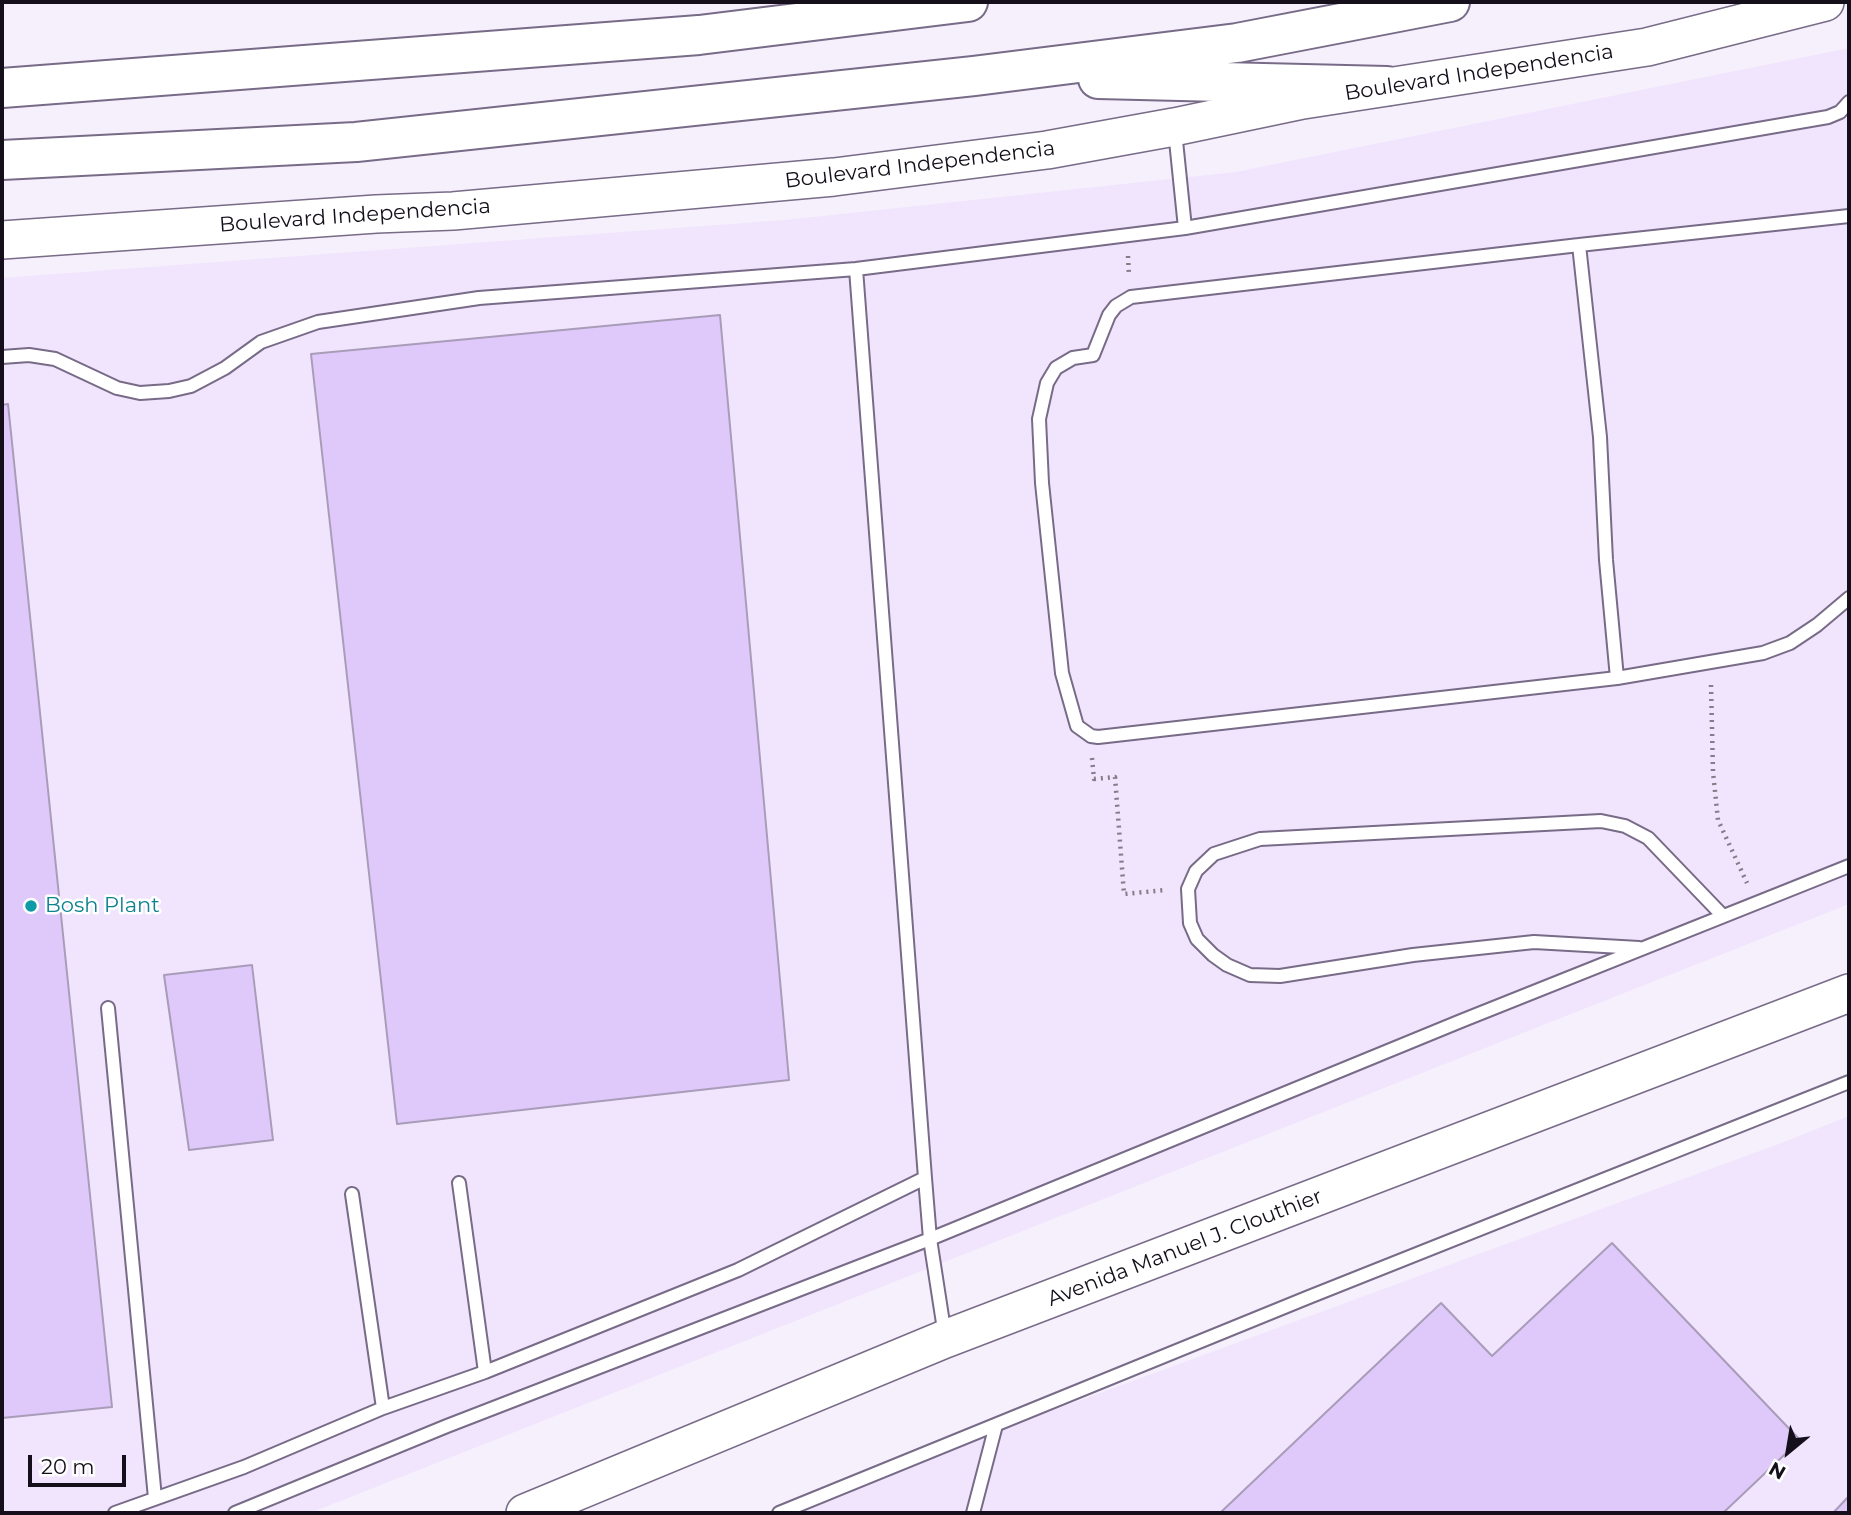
<!DOCTYPE html>
<html>
<head>
<meta charset="utf-8">
<style>
	body { margin:0 }
	#map { position:relative; width:1851px; height:1515px; overflow:hidden; background:#f6f0fd; font-family:Montserrat,sans-serif }
	canvas { display:block }
	.frame { position:absolute; inset:0; border:4px solid #140f1a; pointer-events:none }
	.north { position:absolute; left:1753px; top:1417px; width:70px; height:70px; -webkit-text-stroke:5px #fff; paint-order:stroke; rotate:210deg; font-size:19px; font-weight:700; line-height:28px; text-align:center; color:#140f1a }
	.north::after { content:''; display:block; margin:auto; width:24px; height:32px; background:#140f1a; clip-path:polygon(50% 0,100% 100%,50% 72%,0 100%) }
	.scale { position:absolute; left:28px; top:1455px; width:98px; height:32px; box-sizing:border-box; border:4px solid #140f1a; border-top:0; padding-left:9px; font-size:21px; line-height:24px; white-space:nowrap; color:#140f1a; -webkit-text-stroke:5px #fff; paint-order:stroke }
</style>
</head>
<body>
<div id="map">
<canvas width="1851" height="1515"></canvas>
<div class="frame"></div>
<div class="north">N</div>
<div class="scale">20 m</div>
</div>
<script>
const ctx = document.querySelector('canvas').getContext('2d');
ctx.lineJoin = 'round';
function fillPath(path, color) { ctx.fillStyle = color; ctx.fill(path, 'evenodd'); }
const poly = rows => new Path2D(rows.map(r => 'M' + r).join(''));
function stroke(path, color, width, dash) { ctx.strokeStyle = color; ctx.lineWidth = width; ctx.lineCap = dash ? 'butt' : 'round'; ctx.setLineDash(dash || []); ctx.stroke(path); }
function write(font, color, halo, rows, align = 'center') {
  ctx.font = font + ' Montserrat,sans-serif'; ctx.lineWidth = 5; ctx.setLineDash([]); ctx.textBaseline = 'middle'; ctx.strokeStyle = halo; ctx.fillStyle = color; for (const [text, x, y, turn = 0] of rows) {
    ctx.save(); ctx.translate(x, y); ctx.rotate((+turn || 0) * Math.PI / 180); ctx.textAlign = isNaN(turn) ? turn : align; if (halo) ctx.strokeText(text, 0, 0); ctx.fillText(text, 0, 0); ctx.restore();
  }
}
const built = poly([
	[1849,48,1849,904,310,1513,2,1513,2,278,785,220,1236,172],
	[1849,1116,1849,1513,773,1513,1784,1142]
]);
const building = poly([
	[720,315,789,1080,397,1124,311,354,720,315],
	[8,404,112,1407,2,1418,2,405,8,404],
	[252,965,273,1140,189,1150,164,975,252,965],
	[1612,1243,1800,1440,1723,1513,1220,1513,1441,1303,1492,1356,1612,1243],
	[1849,1496,1849,1513,1833,1513,1849,1496]
]);
const path = poly([
	[1128,256,1129,276],
	[1711,685,1713,772,1718,820,1747,883],
	[1092,758,1094,779,1115,777,1124,894,1166,890]
]);
const service = poly([
	[1175,131,1185,228],
	[1849,216,1579,245,1131,297,1116,306,1109,315,1093,355,1073,358,1056,368,1047,383,1039,419,1042,483,1062,673,1077,726,1091,736,1098,737,1617,678,1763,653,1790,643,1817,625,1849,598],
	[1579,245,1600,437,1606,560,1617,678],
	[856,269,925,1178,930,1239,945,1336],
	[2,357,29,355,55,359,117,388,140,393,169,391,191,386,225,368,261,342,318,322,479,298,856,269,1185,228,1828,117,1840,112,1849,102],
	[1639,948,1534,942,1413,955,1280,976,1250,975,1227,965,1213,955,1197,939,1190,923,1188,889,1196,871,1214,854,1260,839,1601,821,1625,826,1648,838,1723,916],
	[108,1008,155,1498],
	[459,1183,485,1372],
	[352,1194,383,1408],
	[115,1513,244,1467,383,1408,485,1372,738,1270,925,1178],
	[235,1513,447,1426,930,1239,1461,1021,1849,866],
	[779,1513,1309,1297,1849,1082],
	[973,1513,996,1425]
]);
const secondary = poly([
	[2,240,376,214,453,211,834,177,1047,150,1174,127,1303,100,1647,47,1825,2],
	[525,1513,945,1339,1849,993]
]);
const trunk = poly([
	[1098,79,1387,86],
	[2,88,699,35,968,2],
	[2,160,356,142,974,76,1237,43,1450,2]
]);
const markers = [
	[31,906,7,"#0f9aa8"]
];
const streetNames = [
	["Boulevard Independencia",1479,73,-9],
	["Boulevard Independencia",920,165,-7],
	["Boulevard Independencia",355,216,-4],
	["Avenida Manuel J. Clouthier",1185,1248,-21]
];
const cultureNames = [
	["Bosh Plant",45,906]
];
fillPath(built, '#f0e5fd');
fillPath(building, '#dfc9fa');
stroke(building, '#a99cb9', 2);
stroke(service, '#786b87', 16);
stroke(secondary, '#786b87', 40);
stroke(trunk, '#786b87', 42);
stroke(path, '#827d89', 4.5, [2, 5]);
stroke(service, '#fff', 12);
stroke(secondary, '#fff', 37);
stroke(trunk, '#fff', 38);
for (const [x, y, r, color] of markers) { const dot = new Path2D(); dot.arc(x, y, r, 0, 2 * Math.PI); ctx.fillStyle = color; ctx.fill(dot); stroke(dot, '#fff', 2.5); }
write('21px', '#140f1a', '#fff', streetNames);
write('21px', '#0d838f', '#fff', cultureNames, 'left');
</script>
</body>
</html>
